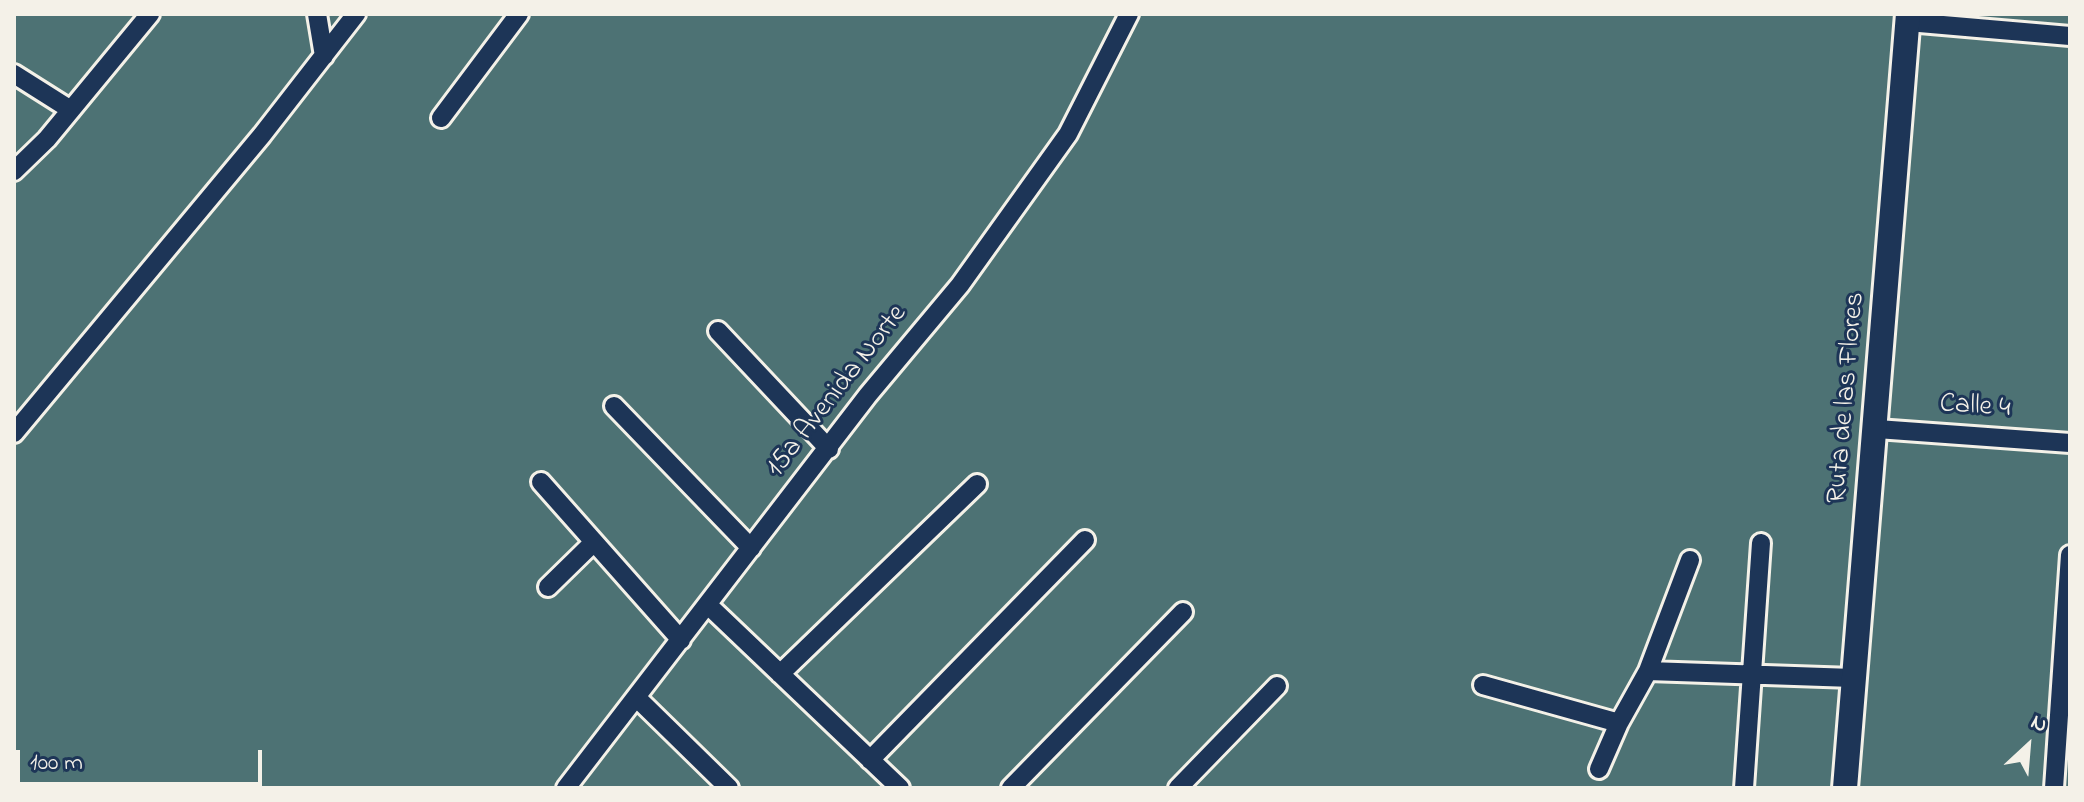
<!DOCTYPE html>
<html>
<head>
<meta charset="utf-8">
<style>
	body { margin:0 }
	#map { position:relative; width:2084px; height:802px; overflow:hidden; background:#1d3557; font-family:"Indie Flower",sans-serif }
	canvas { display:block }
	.frame { position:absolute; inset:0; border:16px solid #f4f1e8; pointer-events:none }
	.north { position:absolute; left:1988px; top:706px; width:80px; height:80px; -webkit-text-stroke:6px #1d3557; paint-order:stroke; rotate:26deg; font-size:22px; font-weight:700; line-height:32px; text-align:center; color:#f4f1e8 }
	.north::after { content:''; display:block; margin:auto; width:28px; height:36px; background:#f4f1e8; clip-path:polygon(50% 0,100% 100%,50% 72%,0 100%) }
	.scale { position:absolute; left:16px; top:750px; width:246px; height:36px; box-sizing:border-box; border:4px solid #f4f1e8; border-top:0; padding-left:10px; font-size:24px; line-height:28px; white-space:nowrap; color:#f4f1e8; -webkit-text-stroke:6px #1d3557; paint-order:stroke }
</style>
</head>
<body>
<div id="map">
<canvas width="2084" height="802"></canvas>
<div class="frame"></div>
<div class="north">N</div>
<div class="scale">100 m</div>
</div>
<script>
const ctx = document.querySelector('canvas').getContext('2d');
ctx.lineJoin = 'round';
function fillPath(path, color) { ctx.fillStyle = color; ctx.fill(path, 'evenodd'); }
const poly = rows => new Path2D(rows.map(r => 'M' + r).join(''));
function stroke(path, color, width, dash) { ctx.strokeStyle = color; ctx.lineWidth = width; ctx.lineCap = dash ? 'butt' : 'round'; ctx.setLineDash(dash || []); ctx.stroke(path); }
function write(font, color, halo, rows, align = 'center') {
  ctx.font = font + ' "Indie Flower",sans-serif'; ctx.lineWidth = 6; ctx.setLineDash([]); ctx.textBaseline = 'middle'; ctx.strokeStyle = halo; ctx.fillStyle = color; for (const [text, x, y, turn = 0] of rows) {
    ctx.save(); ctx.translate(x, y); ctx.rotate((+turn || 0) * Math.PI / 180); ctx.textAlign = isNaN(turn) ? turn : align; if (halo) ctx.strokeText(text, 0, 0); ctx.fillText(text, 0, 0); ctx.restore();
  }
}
const green = poly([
	[14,14,2070,14,2070,788,14,788]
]);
const minor = poly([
	[317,14,324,56],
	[1908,22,2070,36],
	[14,74,71,110],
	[441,118,519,14],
	[14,171,47,139,150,14],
	[718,331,829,449],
	[614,406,751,548],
	[1877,429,2070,443],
	[14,433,262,135,356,14],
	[541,482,681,640],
	[548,587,594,542],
	[708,605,900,788],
	[1648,671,1853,678],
	[780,674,977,484],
	[1483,685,1619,723],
	[636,697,729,788],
	[870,760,1085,540],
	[1599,769,1619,723,1648,671,1690,560],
	[566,788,868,395,960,285,1068,134,1129,14],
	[1011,788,1183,612],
	[1178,788,1277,686],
	[1744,788,1761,543],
	[2054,788,2070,555]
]);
const major = poly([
	[1845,788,1908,14]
]);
const streetNames = [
	["15a Avenida Norte",838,392,-52],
	["Ruta de las Flores",1848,398,-85],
	["Calle 4",1975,408,4]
];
fillPath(green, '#4d7274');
stroke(minor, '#f4f1e8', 24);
stroke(major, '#f4f1e8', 30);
stroke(minor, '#1d3557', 18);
stroke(major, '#1d3557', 24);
write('28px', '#f4f1e8', '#1d3557', streetNames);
</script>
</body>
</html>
